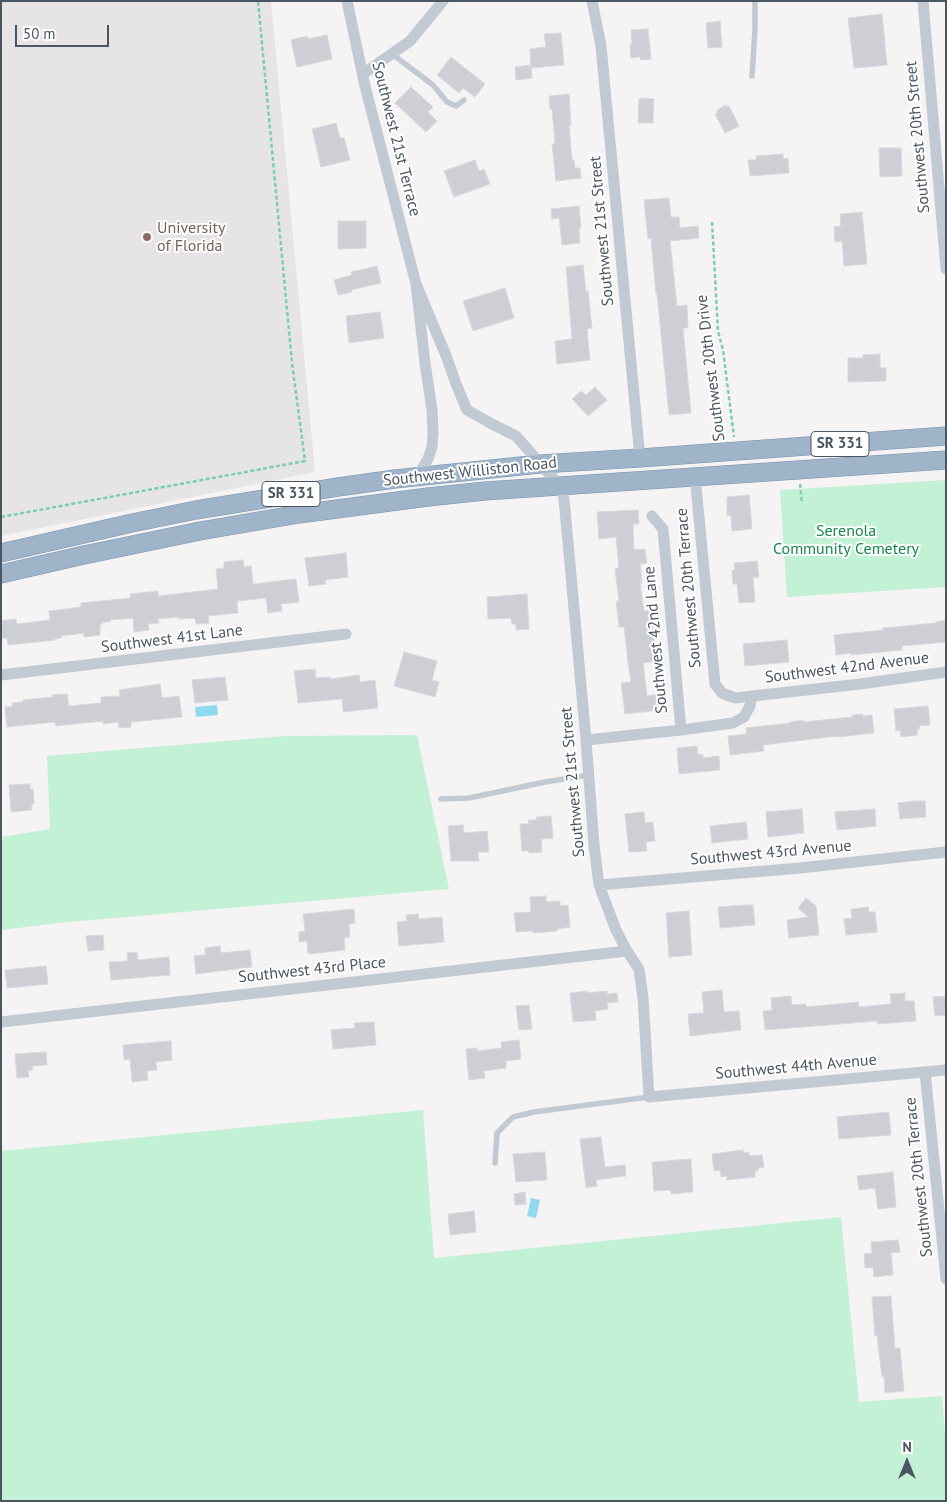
<!DOCTYPE html>
<html>
<head>
<meta charset="utf-8">
<style>
	body { margin:0 }
	#map { position:relative; width:947px; height:1502px; overflow:hidden; background:#f5f3f3; font-family:"PT Sans",sans-serif }
	canvas { display:block }
	.frame { position:absolute; inset:0; border:2px solid #4a5661; pointer-events:none }
	.north { position:absolute; left:882px; top:1437px; width:50px; height:50px; -webkit-text-stroke:4px #fff; paint-order:stroke; rotate:0deg; font-size:14px; font-weight:700; line-height:20px; text-align:center; color:#4a5661 }
	.north::after { content:''; display:block; margin:auto; width:18px; height:22px; background:#4a5661; clip-path:polygon(50% 0,100% 100%,50% 72%,0 100%) }
	.scale { position:absolute; left:15px; top:25px; width:94px; height:22px; box-sizing:border-box; border:2px solid #4a5661; border-top:0; padding-left:6px; font-size:15px; line-height:18px; white-space:nowrap; color:#4a5661; -webkit-text-stroke:4px #fff; paint-order:stroke }
</style>
</head>
<body>
<div id="map">
<canvas width="947" height="1502"></canvas>
<div class="frame"></div>
<div class="north">N</div>
<div class="scale">50 m</div>
</div>
<script>
const ctx = document.querySelector('canvas').getContext('2d');
ctx.lineJoin = 'round';
function fillPath(path, color) { ctx.fillStyle = color; ctx.fill(path, 'evenodd'); }
const poly = rows => new Path2D(rows.map(r => 'M' + r).join(''));
function stroke(path, color, width, dash) { ctx.strokeStyle = color; ctx.lineWidth = width; ctx.lineCap = dash ? 'butt' : 'round'; ctx.setLineDash(dash || []); ctx.stroke(path); }
function write(font, color, halo, rows, align = 'center') {
  ctx.font = font + ' "PT Sans",sans-serif'; ctx.lineWidth = 4; ctx.setLineDash([]); ctx.textBaseline = 'middle'; ctx.strokeStyle = halo; ctx.fillStyle = color; for (const [text, x, y, turn = 0] of rows) {
    ctx.save(); ctx.translate(x, y); ctx.rotate((+turn || 0) * Math.PI / 180); ctx.textAlign = isNaN(turn) ? turn : align; if (halo) ctx.strokeText(text, 0, 0); ctx.fillText(text, 0, 0); ctx.restore();
  }
}
const education = poly([
	[1,1,271,1,315,472,1,536]
]);
const green = poly([
	[946,480,946,587,787,597,780,490],
	[417,735,449,889,68,922,1,930,1,837,50,829,47,756,285,736],
	[423,1110,434,1258,841,1217,859,1402,942,1396,946,1445,946,1501,1,1501,1,1151]
]);
const water = poly([
	[217,705,218,715,196,717,195,707],
	[531,1198,540,1200,536,1218,527,1216]
]);
const building = poly([
	[882,14,887,65,854,68,848,18,882,14],
	[720,21,722,47,708,48,706,23,720,21],
	[648,29,651,59,641,60,640,57,631,58,630,45,632,44,631,30,648,29],
	[561,33,564,65,531,68,530,49,546,47,544,34,561,33],
	[327,35,332,59,297,67,291,40,307,36,308,39,327,35],
	[451,57,485,84,475,97,463,88,459,93,437,75,451,57],
	[531,65,532,78,516,80,515,67,531,65],
	[411,87,433,107,428,112,437,121,426,132,395,103,411,87],
	[569,94,571,125,569,125,572,160,574,160,575,168,580,168,581,178,556,181,552,144,555,144,552,109,550,109,549,96,569,94],
	[643,98,654,99,653,123,638,123,639,99,643,98],
	[726,105,727,107,729,106,739,126,725,133,715,114,718,112,717,110,726,105],
	[336,123,340,138,344,138,350,160,321,167,312,129,336,123],
	[879,148,901,148,902,176,880,177,879,148],
	[783,154,783,159,788,158,789,173,750,176,748,160,756,160,756,156,783,154],
	[475,160,479,171,484,169,490,184,454,197,444,171,475,160],
	[669,198,671,217,679,217,680,228,698,226,699,238,670,241,677,306,687,305,688,328,683,328,691,413,669,415,657,294,656,294,651,238,648,239,644,200,669,198],
	[579,206,581,228,579,228,580,243,562,245,559,218,552,219,551,209,579,206],
	[862,212,867,264,844,266,842,241,835,242,834,227,841,226,840,214,862,212],
	[338,221,366,221,366,248,338,249,338,221],
	[583,265,586,292,588,291,592,328,587,329,590,360,557,364,555,341,572,339,566,267,583,265],
	[377,266,381,283,351,290,352,292,338,295,334,280,352,275,351,272,377,266],
	[505,288,514,318,473,331,463,301,505,288],
	[380,312,384,338,349,343,346,316,380,312],
	[880,354,880,368,886,368,886,381,848,382,848,358,863,358,863,355,880,354],
	[595,387,607,400,588,416,572,399,581,391,586,395,595,387],
	[749,495,752,529,732,531,731,515,727,516,727,497,749,495],
	[638,510,639,524,633,524,634,550,645,549,647,563,640,564,642,583,640,583,644,611,650,610,657,661,643,663,647,696,658,694,660,710,625,714,621,683,631,682,628,662,624,627,619,627,616,601,619,601,615,569,619,568,616,537,599,539,597,512,638,510],
	[346,553,348,577,325,580,326,584,309,586,305,558,346,553],
	[243,560,244,567,251,566,253,584,296,579,299,602,281,604,282,611,268,613,266,598,237,601,238,613,208,616,209,623,196,624,195,618,179,619,179,617,158,619,159,623,148,624,149,630,134,632,133,618,110,620,110,622,102,622,102,624,100,625,100,635,84,637,84,633,61,636,62,638,54,639,55,640,8,645,7,638,1,638,1,621,16,619,17,624,50,620,49,611,81,607,81,603,131,598,130,594,158,591,158,596,218,589,216,569,224,568,224,562,243,560],
	[757,561,759,577,753,578,755,602,739,603,737,584,733,584,732,570,735,570,734,563,757,561],
	[527,594,529,629,516,630,516,624,512,624,511,618,488,619,487,597,527,594],
	[946,620,946,642,902,646,902,650,851,655,851,653,836,655,834,635,883,630,883,628,936,623,935,622,946,620],
	[787,640,789,662,745,666,743,644,787,640],
	[404,652,437,661,432,680,439,682,435,697,394,686,404,652],
	[315,669,316,678,330,677,330,679,359,675,360,682,375,680,378,708,343,712,342,699,298,703,294,671,315,669],
	[225,677,228,700,195,703,192,680,225,677],
	[160,684,162,698,179,696,182,717,131,722,131,727,119,728,118,722,103,724,103,721,56,726,55,722,7,727,5,707,13,706,12,703,23,702,23,700,53,697,52,695,67,694,69,706,101,703,101,697,120,696,119,690,160,684],
	[928,706,930,725,919,726,920,729,917,729,918,735,901,737,900,730,896,731,894,709,928,706],
	[862,714,863,716,872,715,874,733,837,737,837,736,763,745,764,751,730,755,728,736,747,734,746,728,790,723,790,722,803,720,803,722,852,717,852,715,862,714],
	[697,746,698,755,702,754,703,758,719,756,720,770,679,774,677,748,697,746],
	[30,784,30,789,33,789,34,804,31,804,32,810,11,812,9,785,30,784],
	[914,801,925,801,926,817,900,819,898,803,914,801],
	[802,809,804,833,768,837,766,812,802,809],
	[875,809,876,826,837,830,835,812,875,809],
	[644,812,645,823,653,822,655,841,646,842,647,851,629,852,625,814,644,812],
	[551,816,553,838,541,839,542,852,529,853,529,851,522,851,520,824,529,824,528,820,537,820,536,817,551,816],
	[746,822,748,839,712,843,710,826,746,822],
	[463,825,464,833,487,831,489,852,478,852,479,861,451,861,448,826,463,825],
	[546,896,546,902,560,901,560,906,568,905,570,927,557,929,557,931,533,933,533,931,516,932,514,913,531,912,530,897,546,896],
	[806,898,816,906,819,935,789,938,787,920,808,917,798,908,806,898],
	[745,905,753,905,755,925,720,928,718,907,745,905],
	[868,907,869,912,875,912,877,932,846,935,844,919,852,918,851,909,868,907],
	[354,909,355,923,349,924,350,937,344,938,345,950,308,954,307,941,299,942,299,932,305,931,303,914,354,909],
	[689,911,692,955,669,957,666,913,689,911],
	[418,914,419,919,442,917,444,942,399,946,397,922,407,921,406,915,418,914],
	[103,935,104,950,88,951,86,936,103,935],
	[220,946,221,953,250,950,252,967,196,974,194,956,205,955,205,948,220,946],
	[137,952,138,960,169,957,170,975,111,980,109,962,128,961,127,953,137,952],
	[46,966,48,984,7,988,5,970,46,966],
	[722,990,724,1012,739,1011,741,1030,690,1036,688,1014,704,1013,702,992,722,990],
	[587,991,587,993,607,991,607,994,617,993,618,1002,607,1003,608,1009,595,1011,596,1020,573,1022,570,993,587,991],
	[905,993,905,1001,914,1001,916,1021,877,1024,877,1021,765,1030,763,1011,772,1010,771,998,791,996,792,1005,806,1004,806,1007,858,1002,859,1007,891,1004,890,994,905,993],
	[946,996,946,1015,935,1016,933,997,946,996],
	[529,1005,532,1029,519,1030,516,1006,529,1005],
	[374,1022,376,1045,333,1049,331,1030,355,1028,354,1023,374,1022],
	[519,1040,521,1059,506,1061,506,1068,484,1071,485,1078,469,1080,466,1049,477,1048,477,1051,502,1048,501,1042,519,1040],
	[171,1041,172,1060,156,1062,157,1070,147,1071,148,1080,132,1082,130,1059,124,1060,123,1045,171,1041],
	[46,1052,47,1065,32,1066,33,1070,28,1070,29,1077,17,1078,15,1054,46,1052],
	[889,1112,891,1135,839,1139,837,1117,889,1112],
	[601,1137,605,1167,625,1165,626,1176,596,1180,597,1186,586,1188,580,1139,601,1137],
	[743,1150,743,1153,749,1152,749,1156,762,1155,764,1167,758,1168,758,1171,755,1171,755,1177,727,1180,727,1176,721,1177,720,1170,714,1171,712,1154,743,1150],
	[545,1152,547,1180,516,1182,513,1154,545,1152],
	[691,1159,693,1192,671,1194,671,1190,654,1191,652,1162,691,1159],
	[893,1172,896,1207,878,1209,875,1188,859,1190,857,1176,893,1172],
	[525,1192,526,1204,515,1205,514,1194,525,1192],
	[474,1211,476,1232,450,1235,448,1214,474,1211],
	[898,1240,900,1252,891,1253,893,1275,874,1277,873,1267,865,1268,864,1254,872,1253,871,1242,898,1240],
	[891,1296,895,1348,900,1348,904,1391,885,1393,884,1376,882,1377,877,1335,875,1336,872,1297,891,1296]
]);
const path = poly([
	[712,222,718,331,723,350,734,437],
	[800,484,802,503],
	[1,517,305,461,292,363,258,1]
]);
const service = poly([
	[392,54,433,85,447,102,456,106,464,100],
	[752,76,755,29,755,1],
	[441,799,469,798,545,782,589,775],
	[495,1163,497,1133,513,1117,534,1112,649,1097]
]);
const minor = poly([
	[347,1,365,86,416,284,425,363,432,410,433,433,432,447,428,459,417,477],
	[592,1,601,46,640,458],
	[923,1,946,269],
	[363,74,410,41,443,1],
	[416,284,447,358,456,384,467,410,492,424,516,436,560,486,564,499,586,740,594,845,599,885,616,930,627,951,639,969,643,998,649,1097,946,1070],
	[695,476,715,684,722,693,735,698,860,684,946,672],
	[652,516,663,529,681,730],
	[1,675,346,634],
	[586,740,681,730,733,723,744,717,750,706,752,696],
	[599,885,800,868,946,852],
	[1,1022,627,951],
	[925,1072,946,1279]
]);
const trunk = poly([
	[1,553,132,523,196,510,338,487,395,479,540,464,640,458,946,436],
	[1,574,84,555,200,531,299,514,428,497,485,491,946,460]
]);
const markers = [
	[147,237,5,"#8d6e63"]
];
const shields = [
	[840,444,58],
	[291,494,58]
];
const shieldNames = [
	["SR 331",840,444],
	["SR 331",291,494]
];
const streetNames = [
	["Southwest 20th Street",918,137,-95],
	["Southwest 21st Terrace",396,139,76],
	["Southwest 21st Street",602,231,-95],
	["Southwest 20th Drive",711,368,-97],
	["Southwest Williston Road",470,472,-6],
	["Southwest 20th Terrace",689,588,-95],
	["Southwest 41st Lane",172,639,-7],
	["Southwest 42nd Lane",656,640,-95],
	["Southwest 42nd Avenue",847,668,-7],
	["Southwest 21st Street",573,782,-95],
	["Southwest 43rd Avenue",771,853,-5],
	["Southwest 43rd Place",312,970,-6],
	["Southwest 44th Avenue",796,1067,-5],
	["Southwest 20th Terrace",919,1177,-96]
];
const educationNames = [
	["University",157,228],
	["of Florida",157,246]
];
const parkNames = [
	["Serenola",846,531],
	["Community Cemetery",846,549]
];
fillPath(education, '#e6e4e5');
fillPath(green, '#c3f1d5');
fillPath(water, '#90daee');
fillPath(building, '#cdcfd5');
stroke(building, '#d7d9de', 1);
stroke(trunk, '#7690ad', 19);
stroke(path, '#7ad0a6', 2.5, [4, 2.5]);
stroke(service, '#c1cad2', 5.5);
stroke(minor, '#c1cad2', 11);
stroke(trunk, '#9fb4c9', 18);
for (const [x, y, r, color] of markers) { const dot = new Path2D(); dot.arc(x, y, r, 0, 2 * Math.PI); ctx.fillStyle = color; ctx.fill(dot); stroke(dot, '#fff', 2); }
for (const [x, y, w] of shields) { const box = new Path2D(); box.roundRect(x - w / 2, y - 12.5, w, 25, 4); ctx.fillStyle = '#fff'; ctx.fill(box); stroke(box, '#4a5661', 1); }
write('bold 15px', '#4a5661', null, shieldNames);
write('16px', '#4a5661', '#fff', streetNames);
write('16px', '#785e54', '#fff', educationNames, 'left');
write('16px', '#17864f', '#fff', parkNames);
</script>
</body>
</html>
